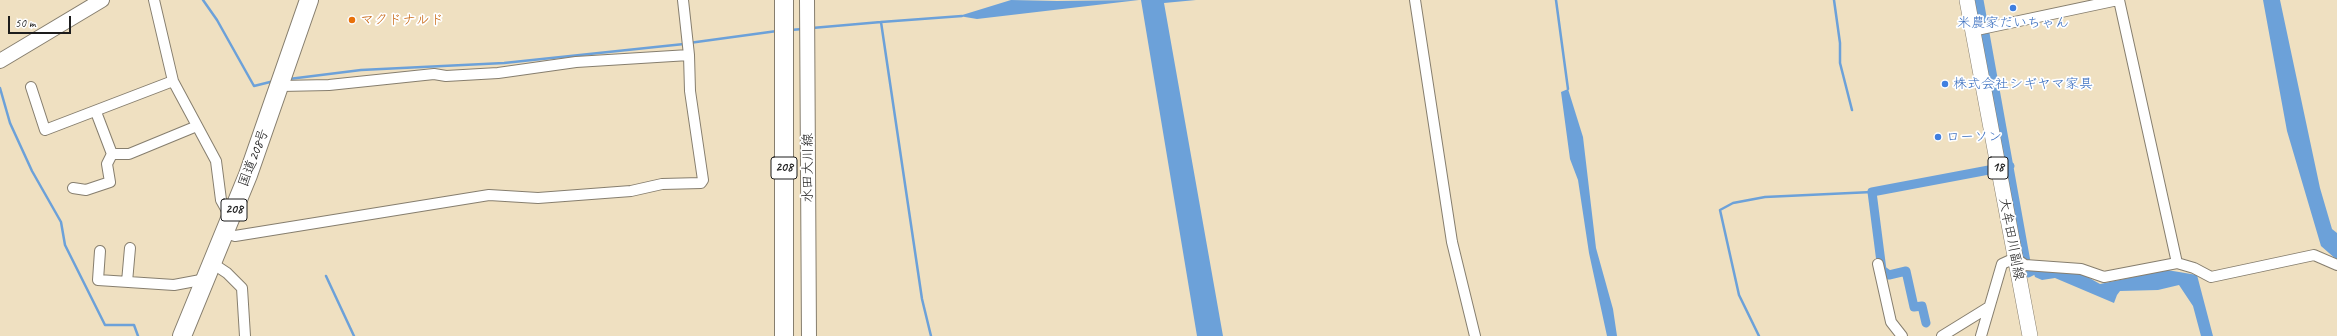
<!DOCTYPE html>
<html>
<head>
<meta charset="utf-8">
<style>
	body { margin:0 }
	#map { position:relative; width:2337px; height:336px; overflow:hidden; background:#efe0c1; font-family:Caveat,sans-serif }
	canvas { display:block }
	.scale { position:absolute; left:8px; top:16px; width:63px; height:18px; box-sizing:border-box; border:2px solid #1c1c1c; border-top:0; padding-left:5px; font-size:12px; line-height:14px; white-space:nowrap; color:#1c1c1c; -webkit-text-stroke:3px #fff; paint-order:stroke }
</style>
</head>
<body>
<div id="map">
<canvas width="2337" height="336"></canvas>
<div class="scale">50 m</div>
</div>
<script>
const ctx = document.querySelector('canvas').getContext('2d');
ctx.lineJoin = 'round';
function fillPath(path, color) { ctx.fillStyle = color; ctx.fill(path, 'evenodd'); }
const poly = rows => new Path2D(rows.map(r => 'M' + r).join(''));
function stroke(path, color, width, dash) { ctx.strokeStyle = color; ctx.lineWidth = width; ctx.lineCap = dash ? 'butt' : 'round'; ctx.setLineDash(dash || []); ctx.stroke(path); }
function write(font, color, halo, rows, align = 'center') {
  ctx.font = font + ' Caveat,"Klee One",sans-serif'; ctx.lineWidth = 3.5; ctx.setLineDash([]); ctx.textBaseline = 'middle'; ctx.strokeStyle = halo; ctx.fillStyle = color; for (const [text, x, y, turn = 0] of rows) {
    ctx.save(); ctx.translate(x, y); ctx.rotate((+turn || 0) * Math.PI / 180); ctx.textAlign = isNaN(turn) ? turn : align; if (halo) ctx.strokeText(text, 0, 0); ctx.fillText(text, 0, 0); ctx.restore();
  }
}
const water = poly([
	[1011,0,1057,1,1139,0,977,19,959,16],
	[1141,0,1196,0,1164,3,1223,336,1197,336],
	[2263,0,2280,0,2320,188,2332,229,2337,233,2337,260,2321,246,2287,131],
	[1568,89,1583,137,1596,248,1613,309,1617,336,1607,336,1589,253,1578,180,1570,159,1561,92],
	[2032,268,2077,271,2100,284,2167,270,2197,275,2213,336,2201,336,2193,306,2179,285,2158,290,2120,291,2117,295,2114,303,2055,278,2042,280,2035,277]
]);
const stream = poly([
	[203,0,217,20,254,86,274,81],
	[1556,0,1568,89],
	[1834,0,1840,43,1840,63,1852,110],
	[812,28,881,22],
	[790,30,803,29],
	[689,43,777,31],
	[289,79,361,70,504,63,684,44],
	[0,88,10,123,32,171,61,222,65,245,105,325,134,325,138,336],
	[326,276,354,336],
	[931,336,922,299,881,22,962,16],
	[1759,336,1739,295,1720,210,1733,203,1765,197,1872,192]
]);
const canal = poly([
	[1979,0,2028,273,2032,271],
	[1926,323,1922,306,1914,307,1906,271,1889,275,1882,270,1872,192,2010,166]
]);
const street = poly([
	[154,0,173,81,216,161,221,200,231,218],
	[1415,0,1452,242,1475,336],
	[2119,0,2177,263],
	[1972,31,2118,0],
	[281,86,329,85,434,74,446,76,498,73,576,62,689,55],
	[31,87,45,130,173,81],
	[112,154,129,154,197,126],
	[73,188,86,190,110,182,107,164,112,154,96,112],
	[225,233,235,236,489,195,538,198,631,191,662,184,701,183,703,180,690,91,689,55,683,0],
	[100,251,98,280,174,285,206,279],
	[212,263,227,273,242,288,245,336],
	[1878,264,1891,322,1902,336],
	[127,282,130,248],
	[1942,336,1989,307],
	[1981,336,2002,264,2015,258,2025,265,2081,269,2104,277,2177,263,2194,268,2211,277,2314,255,2337,265]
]);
const secondary = poly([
	[807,0,809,336],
	[0,61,102,0]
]);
const primary = poly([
	[1967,0,2030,336]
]);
const highway = poly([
	[784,0,784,336],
	[182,336,248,175,309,0]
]);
const markers = [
	[2013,8,4,"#3f7fe0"],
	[352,20,4,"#e8710a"],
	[1945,84,4,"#3f7fe0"],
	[1938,137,4,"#3f7fe0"]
];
const shields = [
	[784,168,26],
	[1998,168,20],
	[234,210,26]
];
const shieldNames = [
	["208",784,168],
	["18",1998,168],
	["208",234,210]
];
const foodNames = [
	["マクドナルド",360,20]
];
const shopNames = [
	["米農家だいちゃん",2013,23,"center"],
	["株式会社シギヤマ家具",1953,84],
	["ローソン",1946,137]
];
const streetNames = [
	["国道208号",254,158,-69],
	["水田大川線",808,168,-90],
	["大牟田川副線",2011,239,79]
];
fillPath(water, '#6ca1d9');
stroke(stream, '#6ca1d9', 2.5);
stroke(canal, '#6ca1d9', 9);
stroke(street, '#867e6e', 12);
stroke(secondary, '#867e6e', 16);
stroke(primary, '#867e6e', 16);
stroke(highway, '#867e6e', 20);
stroke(street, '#fff', 10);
stroke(secondary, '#fff', 14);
stroke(primary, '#fff', 15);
stroke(highway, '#fff', 18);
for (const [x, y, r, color] of markers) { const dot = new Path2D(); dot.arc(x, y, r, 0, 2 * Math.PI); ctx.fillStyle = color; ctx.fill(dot); stroke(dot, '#fff', 1.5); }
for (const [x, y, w] of shields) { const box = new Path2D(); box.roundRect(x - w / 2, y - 11, w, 22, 3); ctx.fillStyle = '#fff'; ctx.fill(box); stroke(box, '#1c1c1c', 1); }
write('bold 13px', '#1c1c1c', null, shieldNames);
write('14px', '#c56008', '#fff', foodNames, 'left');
write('14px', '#366cbe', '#fff', shopNames, 'left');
write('14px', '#1c1c1c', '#fff', streetNames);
</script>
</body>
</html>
